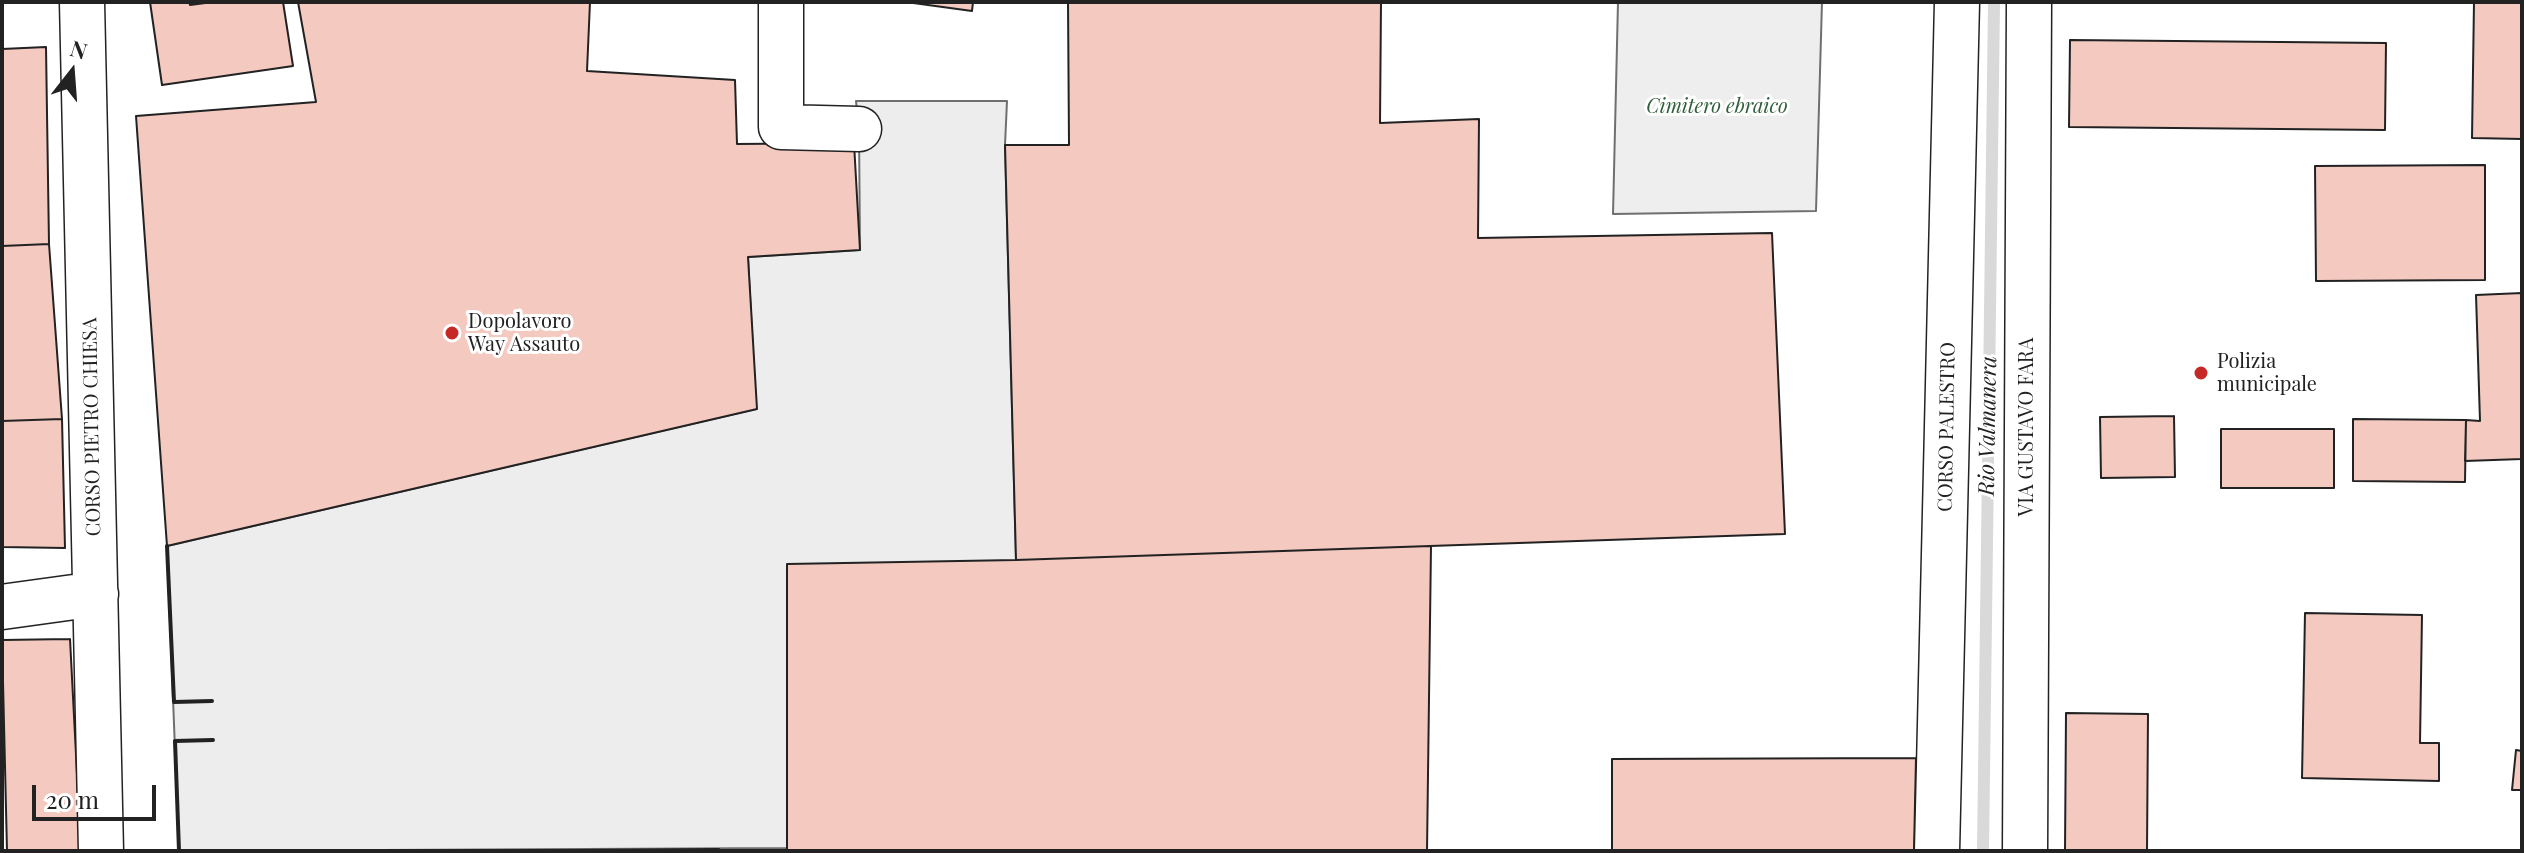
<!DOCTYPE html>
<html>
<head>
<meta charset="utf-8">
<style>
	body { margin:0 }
	#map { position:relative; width:2524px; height:853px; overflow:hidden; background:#fff; font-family:"Playfair Display",serif }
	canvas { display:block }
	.frame { position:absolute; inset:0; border:4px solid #222; pointer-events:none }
	.north { position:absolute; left:32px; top:32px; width:80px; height:80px; -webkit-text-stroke:6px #fff; paint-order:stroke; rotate:17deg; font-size:22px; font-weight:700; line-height:32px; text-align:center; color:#222 }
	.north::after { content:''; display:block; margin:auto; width:28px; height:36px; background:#222; clip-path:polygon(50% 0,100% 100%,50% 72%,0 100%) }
	.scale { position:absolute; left:32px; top:785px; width:124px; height:36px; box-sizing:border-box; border:4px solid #222; border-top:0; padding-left:10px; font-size:24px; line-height:28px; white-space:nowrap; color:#222; -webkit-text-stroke:6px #fff; paint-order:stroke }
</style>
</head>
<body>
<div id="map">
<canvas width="2524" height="853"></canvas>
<div class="frame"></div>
<div class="north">N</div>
<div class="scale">20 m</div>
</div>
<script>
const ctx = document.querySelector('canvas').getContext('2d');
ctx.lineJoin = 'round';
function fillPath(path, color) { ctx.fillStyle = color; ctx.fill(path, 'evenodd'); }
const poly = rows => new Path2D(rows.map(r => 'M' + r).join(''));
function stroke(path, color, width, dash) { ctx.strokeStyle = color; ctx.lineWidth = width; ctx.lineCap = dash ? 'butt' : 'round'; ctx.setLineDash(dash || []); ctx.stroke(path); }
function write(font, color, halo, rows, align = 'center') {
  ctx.font = font + ' "Playfair Display",serif'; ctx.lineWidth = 6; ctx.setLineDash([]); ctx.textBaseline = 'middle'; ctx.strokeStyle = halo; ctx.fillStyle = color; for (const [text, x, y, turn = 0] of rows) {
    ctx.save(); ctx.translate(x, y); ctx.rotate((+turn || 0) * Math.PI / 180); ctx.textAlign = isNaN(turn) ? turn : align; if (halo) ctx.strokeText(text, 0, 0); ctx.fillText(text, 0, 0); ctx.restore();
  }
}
const green = poly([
	[1618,2,1822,2,1816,211,1613,214,1618,2]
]);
const parking = poly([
	[856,101,1007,101,1005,145,1016,560,787,848,179,851,167,546,756,409,748,257,860,250,859,129,856,101]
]);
const stream = poly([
	[1983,851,1994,2]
]);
const building = poly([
	[150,2,189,2,190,5,213,2,283,2,293,66,162,85,150,2],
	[298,2,590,2,587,71,735,80,737,144,854,143,860,250,748,257,757,409,167,546,136,116,316,102,298,2],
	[906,2,973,2,972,11,906,2],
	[1068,2,1381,2,1380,123,1479,119,1478,238,1772,233,1785,534,1016,560,1005,145,1069,145,1068,2],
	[2474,2,2522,2,2522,139,2472,138,2474,2],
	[2070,40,2386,43,2385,130,2069,127,2070,40],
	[46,47,49,244,2,246,2,49,46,47],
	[2485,165,2485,280,2316,281,2315,166,2485,165],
	[49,244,62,419,2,421,2,246,49,244],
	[2522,293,2522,459,2465,461,2466,420,2480,421,2476,295,2522,293],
	[2174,416,2175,477,2101,478,2100,417,2174,416],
	[62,419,65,548,2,547,2,421,62,419],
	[2353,419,2466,420,2465,482,2353,481,2353,419],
	[2221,429,2334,429,2334,488,2221,488,2221,429],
	[1431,546,1427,851,787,851,787,564,1016,560,1431,546],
	[2305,613,2422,615,2420,743,2439,743,2439,781,2302,778,2305,613],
	[70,639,81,851,7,851,2,640,70,639],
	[2066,713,2148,714,2147,851,2065,851,2066,713],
	[2516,750,2522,751,2522,790,2512,790,2516,750],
	[1916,758,1914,851,1612,851,1612,759,1916,758],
	[719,849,719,851,438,851,719,849]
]);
const minor = poly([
	[82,2,101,851],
	[781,2,781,127,859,129],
	[2,607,96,594],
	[1937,851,1957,2],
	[2025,851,2029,2]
]);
const wall = poly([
	[167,546,174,702,212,701],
	[179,851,175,741,213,740]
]);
const markers = [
	[452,333,8,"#c62828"],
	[2201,373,8,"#c62828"]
];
const parkNames = [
	["Cimitero ebraico",1717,107]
];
const poiNames = [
	["Dopolavoro",468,322],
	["Way Assauto",468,345],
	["Polizia",2217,362],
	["municipale",2217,385]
];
const streetNames = [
	["CORSO PIETRO CHIESA",92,427,-91],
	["CORSO PALESTRO",1947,427,-89],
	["VIA GUSTAVO FARA",2027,427,-90]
];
const waterNames = [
	["Rio Valmanera",1988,426,-89]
];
fillPath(green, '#eee');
stroke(green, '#6f6f6f', 2);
fillPath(parking, '#ededed');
stroke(parking, '#6f6f6f', 2);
stroke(stream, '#d9d9d9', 12);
fillPath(building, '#f3c9c0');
stroke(building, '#222', 2);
stroke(minor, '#222', 47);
stroke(minor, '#fff', 44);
stroke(wall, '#222', 4);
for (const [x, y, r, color] of markers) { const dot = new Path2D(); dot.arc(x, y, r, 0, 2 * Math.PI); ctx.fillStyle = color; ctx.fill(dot); stroke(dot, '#fff', 3); }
write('italic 20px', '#2f5e38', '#fff', parkNames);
write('20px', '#222', '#fff', poiNames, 'left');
write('20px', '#222', '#fff', streetNames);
write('italic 22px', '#222', '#fff', waterNames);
</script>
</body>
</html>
